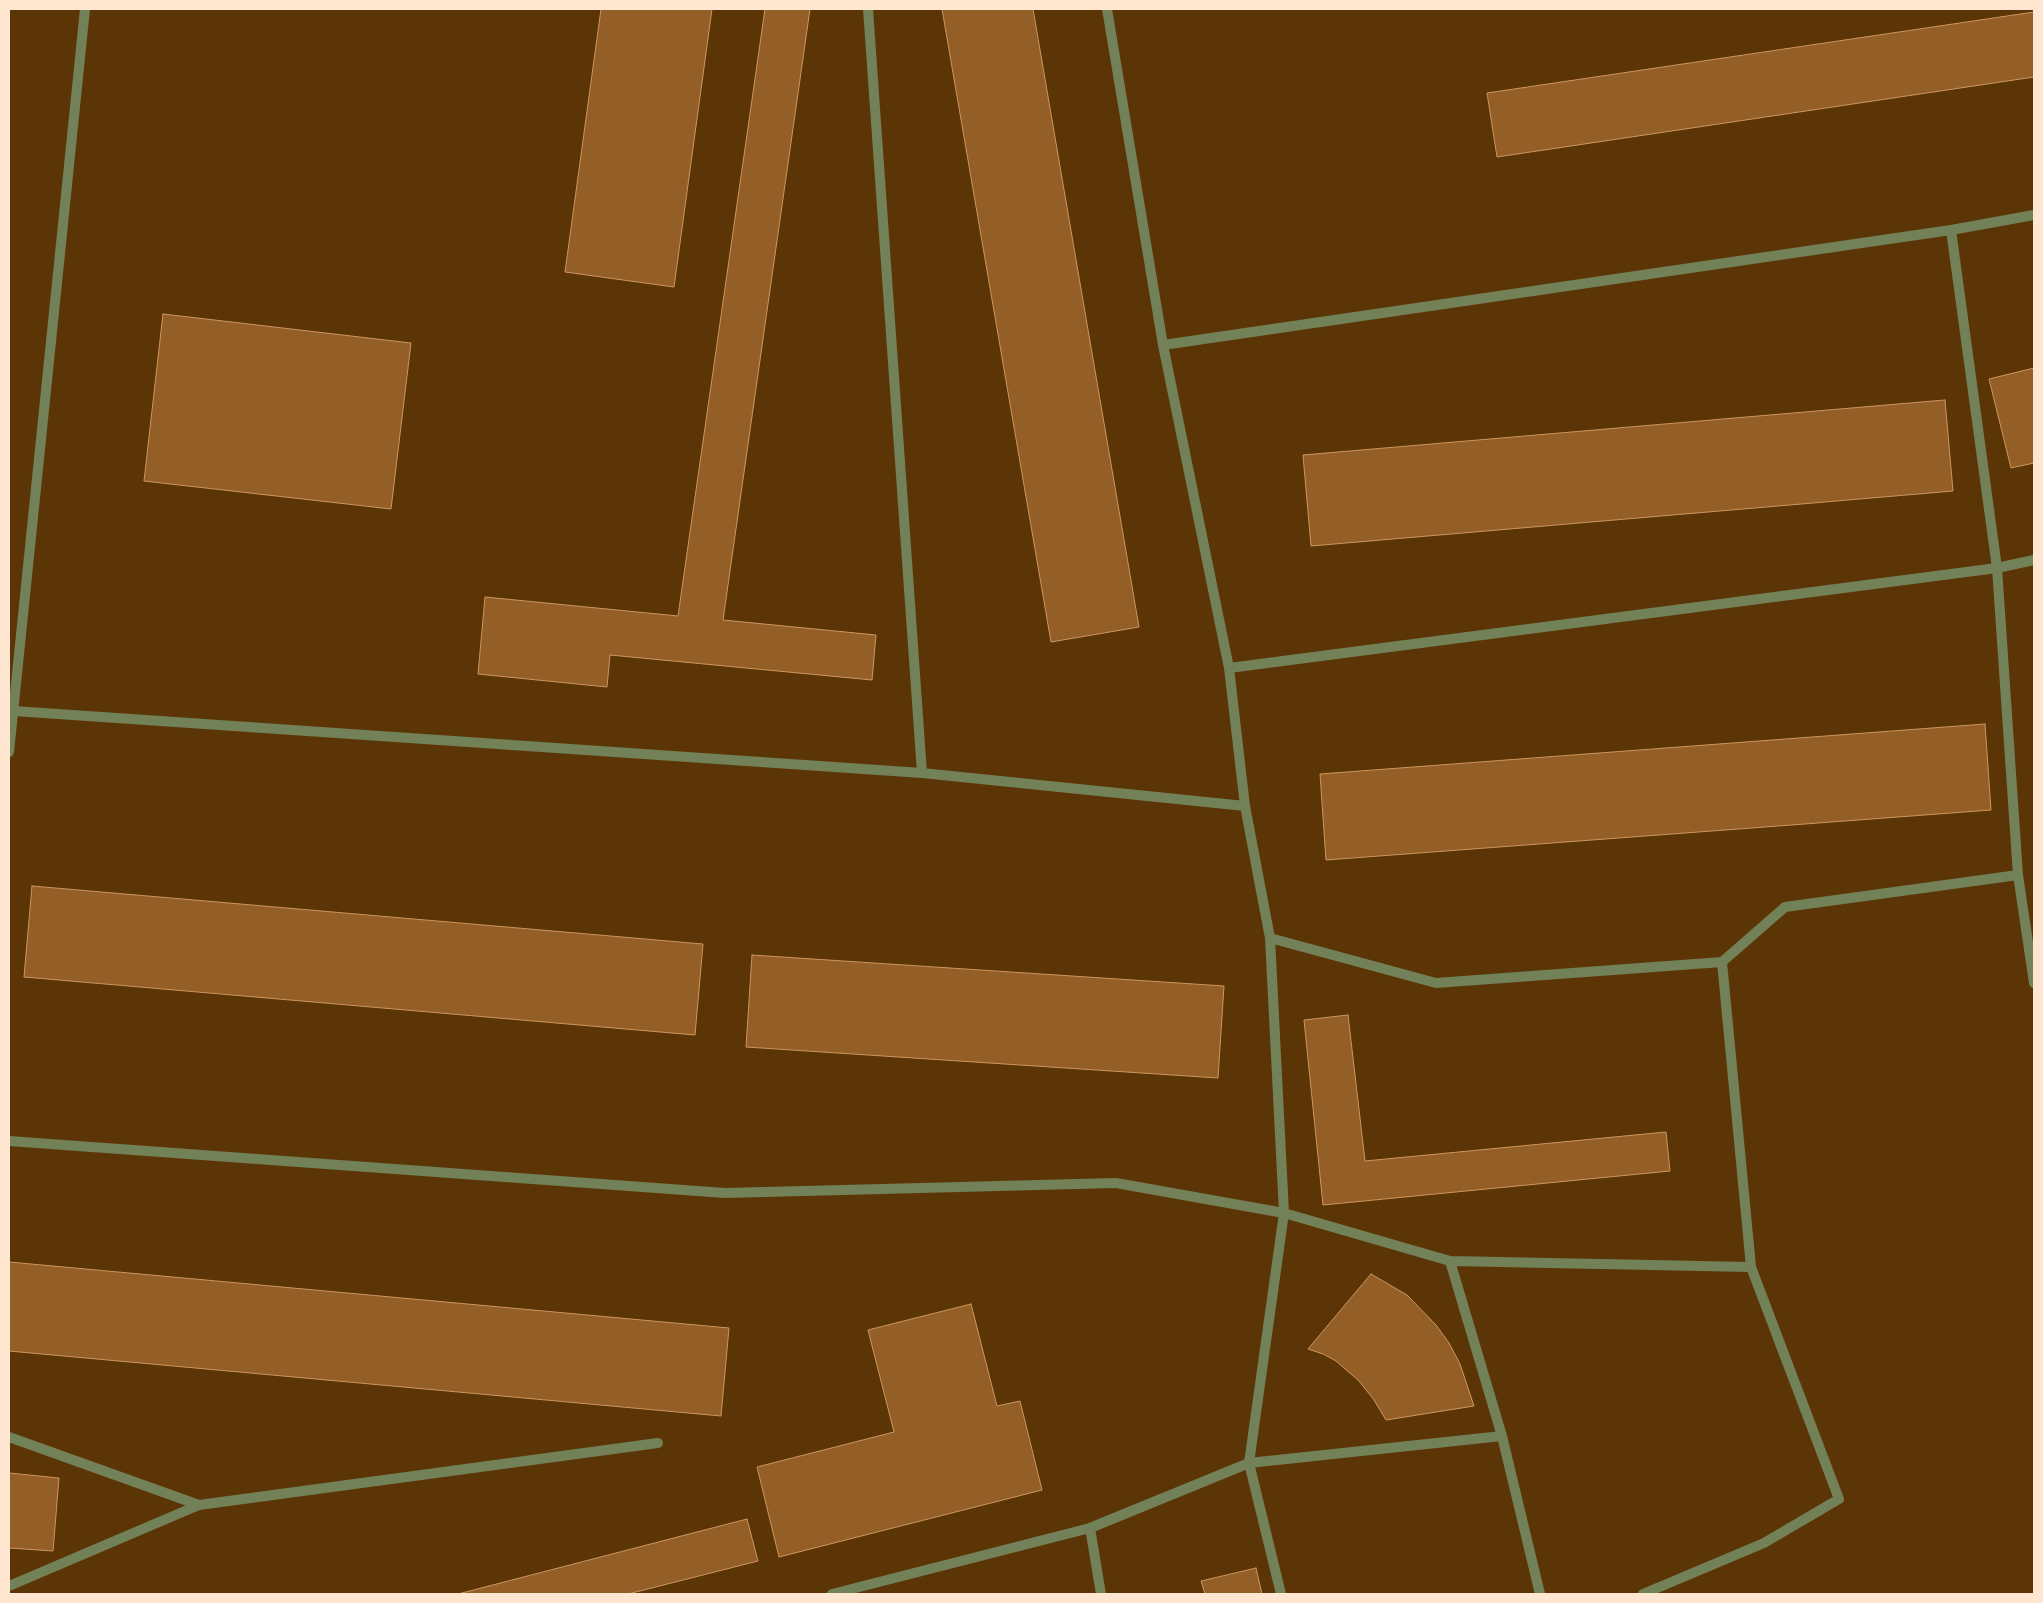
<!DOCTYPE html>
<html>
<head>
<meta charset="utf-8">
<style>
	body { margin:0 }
	#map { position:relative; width:2043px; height:1603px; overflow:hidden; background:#5b3506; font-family:"Crimson Pro",serif }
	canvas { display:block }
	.frame { position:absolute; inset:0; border:10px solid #fee6d0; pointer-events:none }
</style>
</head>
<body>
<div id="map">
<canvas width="2043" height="1603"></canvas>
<div class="frame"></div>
</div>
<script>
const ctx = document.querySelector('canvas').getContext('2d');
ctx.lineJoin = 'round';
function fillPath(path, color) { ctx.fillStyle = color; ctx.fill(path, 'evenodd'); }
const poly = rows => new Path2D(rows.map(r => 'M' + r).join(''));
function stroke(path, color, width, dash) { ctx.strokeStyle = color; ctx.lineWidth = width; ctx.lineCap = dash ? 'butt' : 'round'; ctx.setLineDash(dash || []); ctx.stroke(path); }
const building = poly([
	[601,9,712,9,674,287,565,272,601,9],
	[765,9,810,9,723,620,876,635,872,680,610,655,607,687,478,674,485,597,678,616,765,9],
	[942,9,1033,9,1139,627,1051,642,942,9],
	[2034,12,2034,77,1497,157,1487,93,2034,12],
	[163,314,411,343,391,509,144,481,163,314],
	[2034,368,2034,463,2011,468,1989,379,2034,368],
	[1945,400,1953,491,1311,546,1303,455,1945,400],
	[1985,724,1991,810,1326,860,1320,774,1985,724],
	[32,886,703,944,695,1035,24,977,32,886],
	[752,955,1224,986,1218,1078,746,1047,752,955],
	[1348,1015,1365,1161,1666,1132,1670,1171,1323,1205,1304,1020,1348,1015],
	[9,1262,729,1328,721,1416,9,1351,9,1262],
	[1371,1274,1407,1295,1436,1325,1449,1343,1460,1364,1474,1406,1386,1420,1374,1400,1359,1381,1336,1361,1323,1354,1308,1349,1371,1274],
	[971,1304,997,1406,1020,1401,1042,1490,779,1557,757,1467,894,1432,868,1330,971,1304],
	[9,1473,59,1478,53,1551,9,1548,9,1473],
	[747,1519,758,1561,628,1594,458,1594,747,1519],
	[1256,1568,1262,1594,1205,1594,1201,1581,1256,1568]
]);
const service = poly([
	[868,9,922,773],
	[1107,9,1163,345,1229,668,1245,806,1270,938,1284,1213,1249,1463,1281,1594],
	[1951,230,1997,568,2018,875,2034,983],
	[1163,345,1951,230,2034,215],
	[1229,668,1997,568,2034,560],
	[14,711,922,773,1245,806],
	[1270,938,1436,983,1722,962,1785,907,2018,875],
	[9,1141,725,1193,1116,1183,1284,1213,1450,1261,1751,1267],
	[1450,1261,1502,1436,1540,1594],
	[9,1437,199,1505],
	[1090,1528,1101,1594],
	[9,1586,199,1505,658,1443],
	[832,1594,1090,1528,1249,1463,1502,1436],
	[1643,1594,1764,1543,1839,1499,1751,1267,1722,962]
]);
const minor = poly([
	[9,752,85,9]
]);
fillPath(building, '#935f26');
stroke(building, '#ce965f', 1);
stroke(service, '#728157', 10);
stroke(minor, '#728157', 10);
</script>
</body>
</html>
